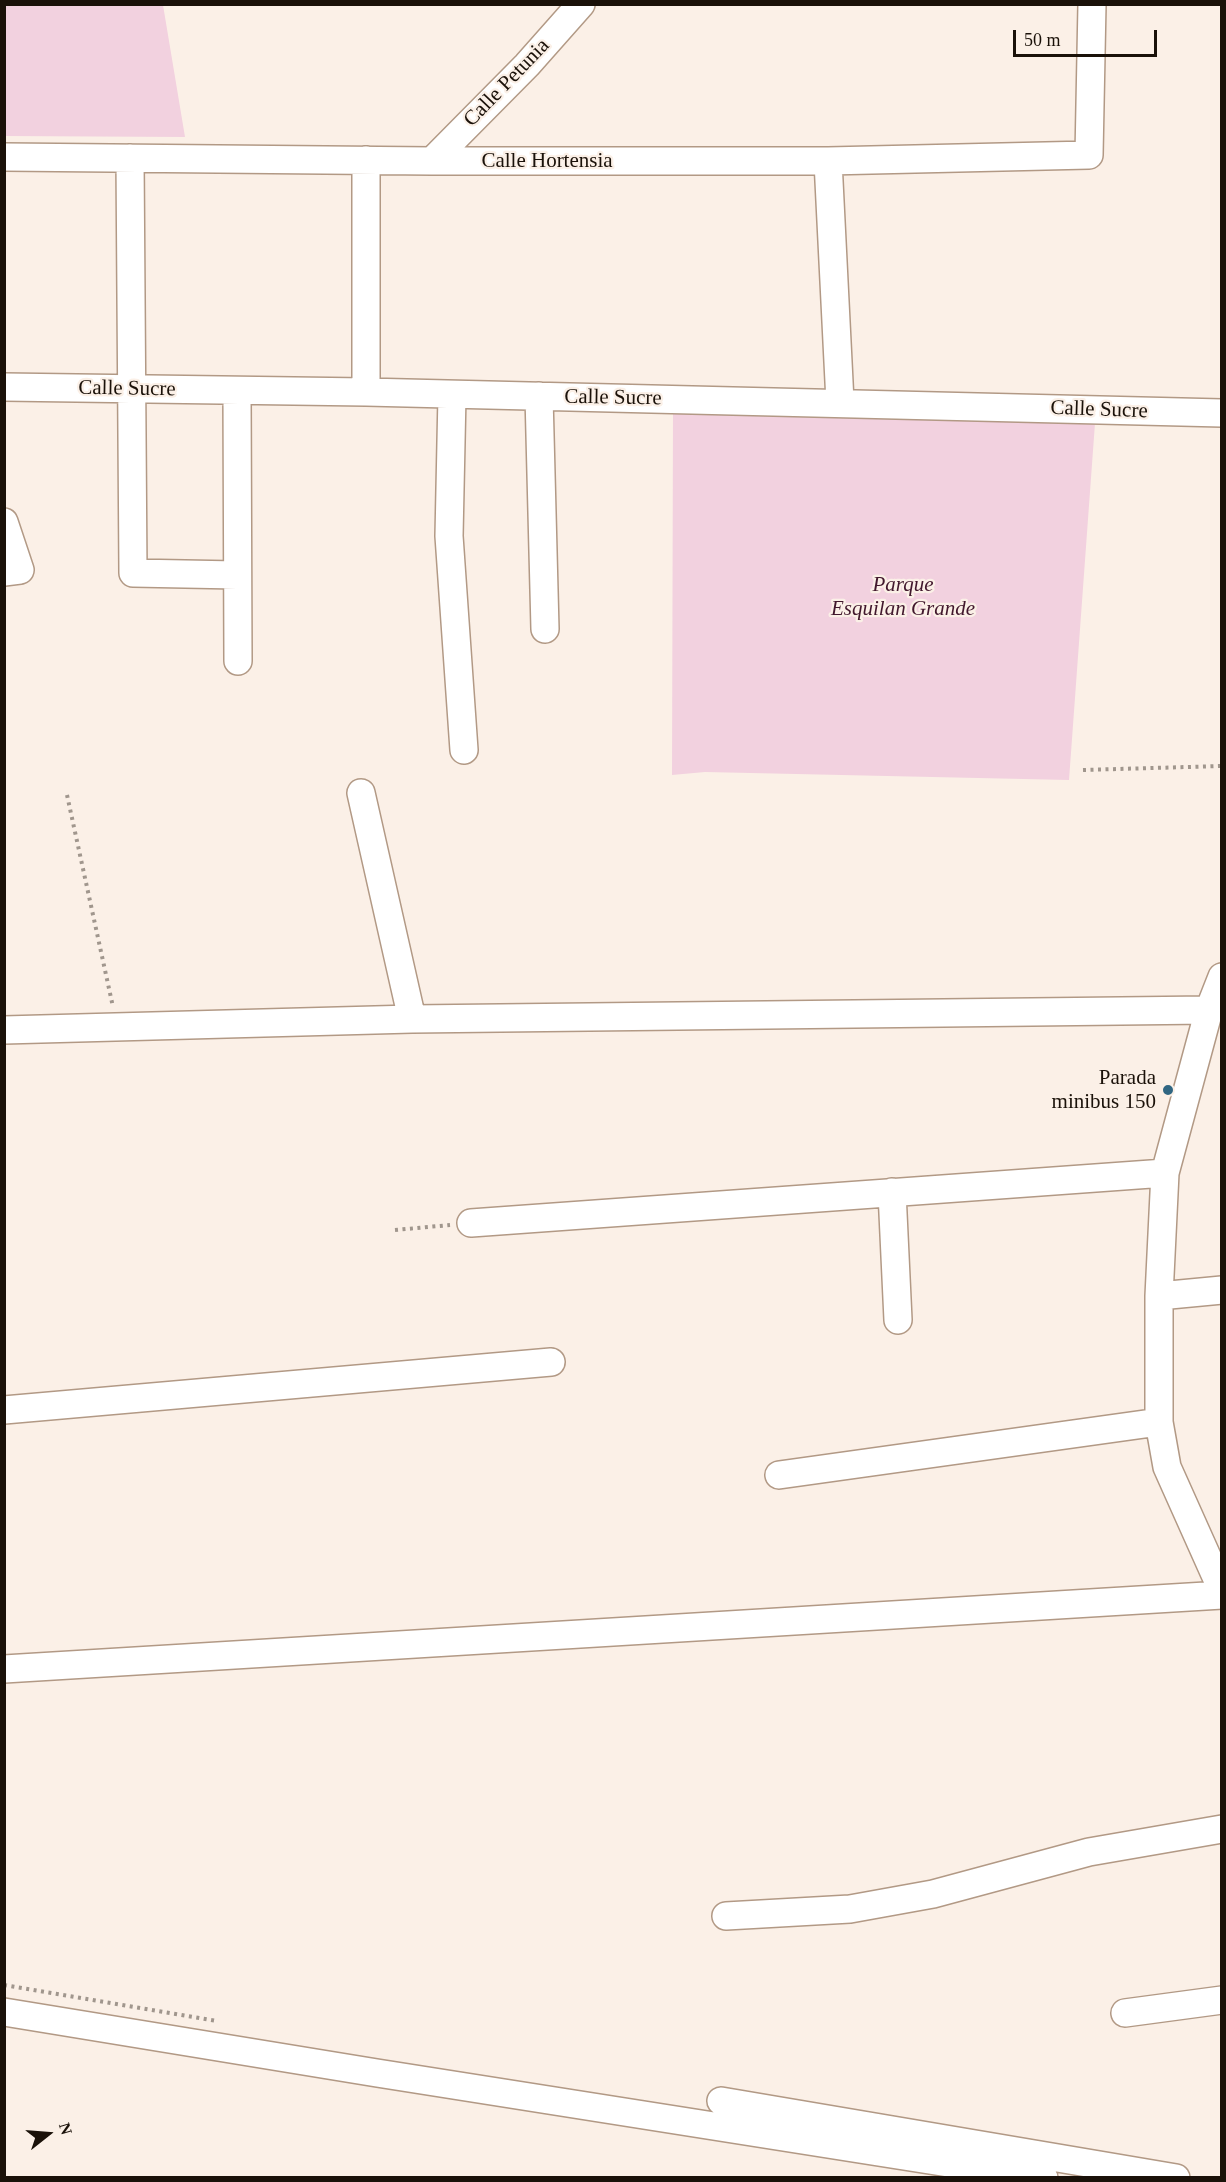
<!DOCTYPE html>
<html>
<head>
<meta charset="utf-8">
<style>
	body { margin:0 }
	#map { position:relative; width:1226px; height:2182px; overflow:hidden; background:#fbf0e7; font-family:Georgia,serif }
	canvas { display:block }
	.frame { position:absolute; inset:0; border:6px solid #1a1109; pointer-events:none }
	.north { position:absolute; left:18px; top:2104px; width:60px; height:60px; -webkit-text-stroke:4px #fbf0e7; paint-order:stroke; rotate:73deg; font-size:16px; font-weight:700; line-height:24px; text-align:center; color:#1a1109 }
	.north::after { content:''; display:block; margin:auto; width:21px; height:27px; background:#1a1109; clip-path:polygon(50% 0,100% 100%,50% 72%,0 100%) }
	.scale { position:absolute; left:1013px; top:30px; width:144px; height:27px; box-sizing:border-box; border:3px solid #1a1109; border-top:0; padding-left:8px; font-size:18px; line-height:21px; white-space:nowrap; color:#1a1109; -webkit-text-stroke:4px #fbf0e7; paint-order:stroke }
</style>
</head>
<body>
<div id="map">
<canvas width="1226" height="2182"></canvas>
<div class="frame"></div>
<div class="north">N</div>
<div class="scale">50 m</div>
</div>
<script>
const ctx = document.querySelector('canvas').getContext('2d');
ctx.lineJoin = 'round';
function fillPath(path, color) { ctx.fillStyle = color; ctx.fill(path, 'evenodd'); }
const poly = rows => new Path2D(rows.map(r => 'M' + r).join(''));
function stroke(path, color, width, dash) { ctx.strokeStyle = color; ctx.lineWidth = width; ctx.lineCap = dash ? 'butt' : 'round'; ctx.setLineDash(dash || []); ctx.stroke(path); }
function write(font, color, halo, rows, align = 'center') {
  ctx.font = font + ' Georgia,serif'; ctx.lineWidth = 4.5; ctx.setLineDash([]); ctx.textBaseline = 'middle'; ctx.strokeStyle = halo; ctx.fillStyle = color; for (const [text, x, y, turn = 0] of rows) {
    ctx.save(); ctx.translate(x, y); ctx.rotate((+turn || 0) * Math.PI / 180); ctx.textAlign = isNaN(turn) ? turn : align; if (halo) ctx.strokeText(text, 0, 0); ctx.fillText(text, 0, 0); ctx.restore();
  }
}
const green = poly([
	[5,4,163,5,185,137,5,136],
	[673,413,1095,423,1069,780,705,772,672,775]
]);
const path = poly([
	[1083,770,1222,766],
	[67,795,113,1007],
	[395,1230,450,1225],
	[4,1985,217,2021]
]);
const minor = poly([
	[4,157,432,161,828,161,1089,155,1092,4],
	[130,158,133,573,237,575],
	[432,161,527,65,581,4],
	[828,161,840,402],
	[4,387,366,392,1222,413],
	[237,391,238,661],
	[366,392,366,160],
	[452,395,449,536,464,750],
	[539,396,545,629],
	[4,522,20,570,4,572],
	[361,793,412,1019],
	[1222,977,1209,1010,1165,1173,1159,1296,1159,1422,1167,1467,1222,1590],
	[4,1030,412,1019,1209,1010],
	[892,1192,898,1320],
	[471,1223,1165,1173],
	[1159,1296,1222,1290],
	[4,1410,551,1362],
	[779,1475,1159,1422],
	[4,1669,1222,1595],
	[726,1916,850,1909,933,1894,1089,1852,1222,1829],
	[4,2012,377,2073,1044,2178],
	[1125,2013,1222,2000],
	[721,2101,1176,2178]
]);
const markers = [
	[1168,1090,6,"#306682"]
];
const streetNames = [
	["Calle Petunia",507,83,-46],
	["Calle Hortensia",547,161],
	["Calle Sucre",127,389,1],
	["Calle Sucre",613,398,1],
	["Calle Sucre",1099,410,2]
];
const parkNames = [
	["Parque",903,585],
	["Esquilan Grande",903,609]
];
const poiNames = [
	["Parada",1156,1078],
	["minibus 150",1156,1102]
];
fillPath(green, '#f2d1df');
stroke(minor, '#b29985', 30);
stroke(path, '#a0968d', 4, [3, 4.5]);
stroke(minor, '#fff', 27);
for (const [x, y, r, color] of markers) { const dot = new Path2D(); dot.arc(x, y, r, 0, 2 * Math.PI); ctx.fillStyle = color; ctx.fill(dot); stroke(dot, '#fbf0e7', 2); }
write('21px', '#1a1109', '#fbf0e7', streetNames);
write('italic 21px', '#42182d', '#fbf0e7', parkNames);
write('21px', '#1a1109', '#fbf0e7', poiNames, 'right');
</script>
</body>
</html>
